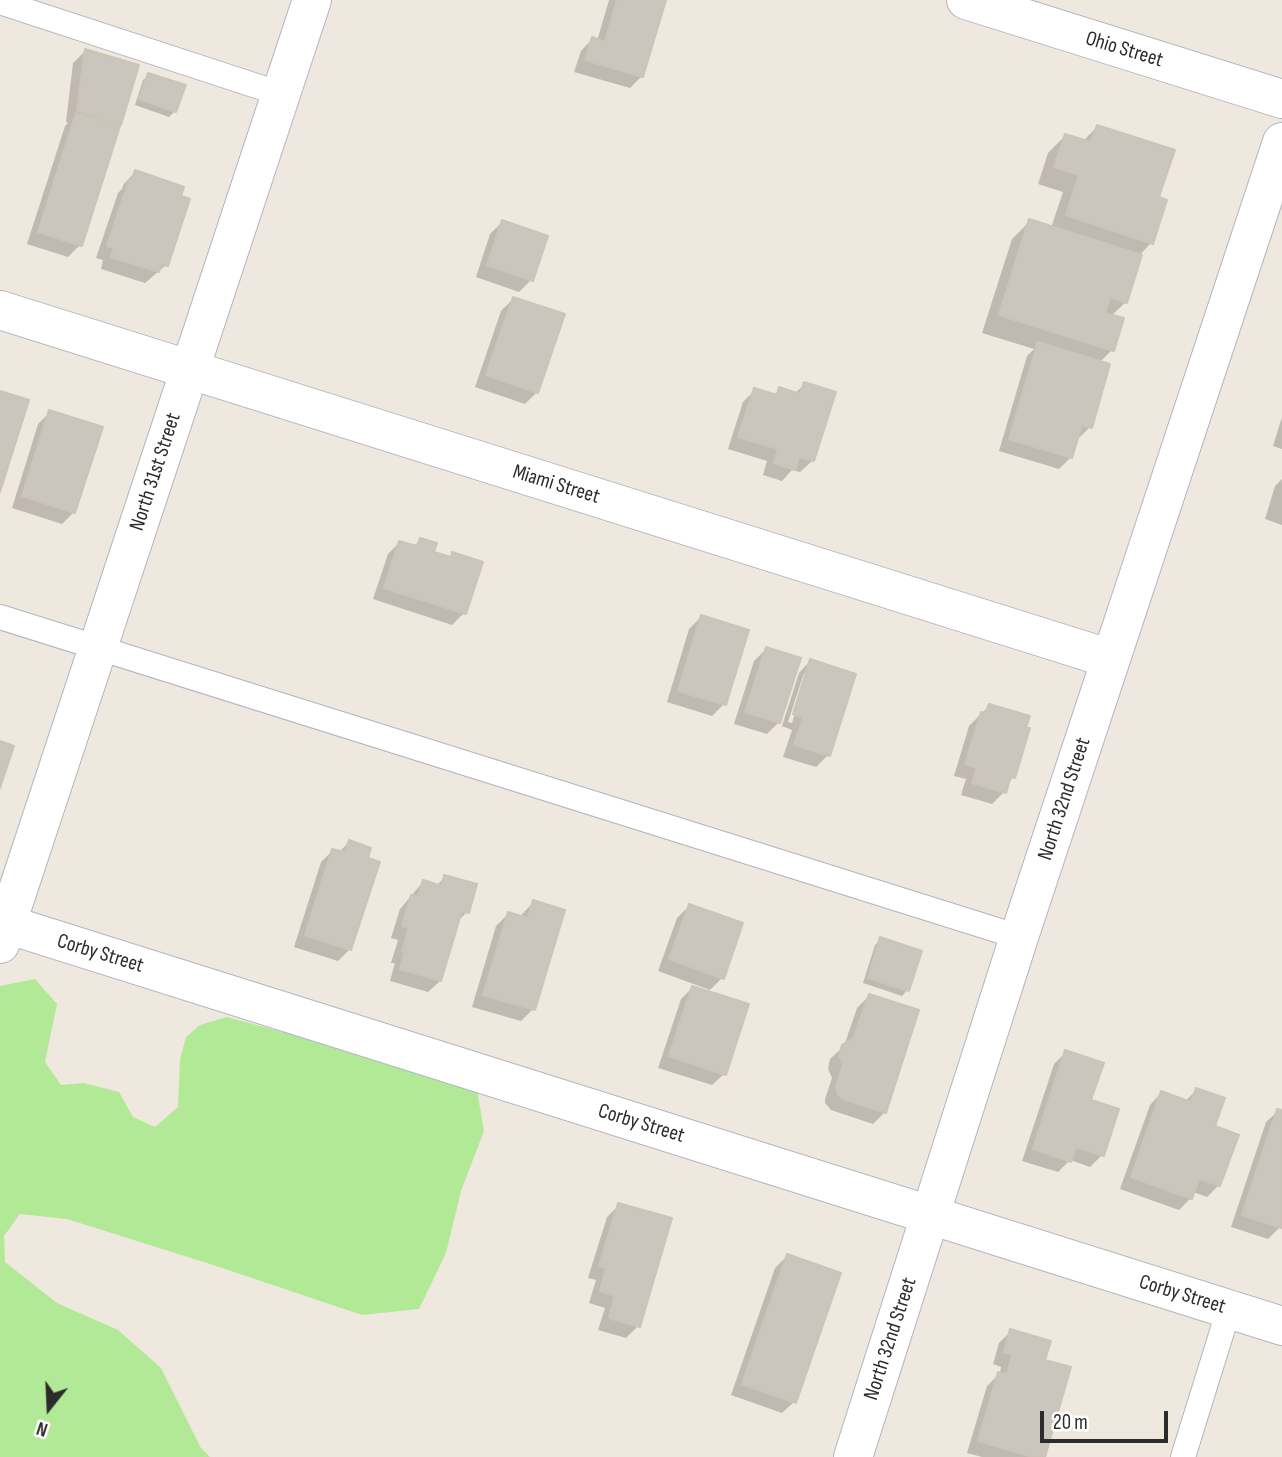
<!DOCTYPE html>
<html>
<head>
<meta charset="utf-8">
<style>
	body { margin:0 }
	#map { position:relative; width:1282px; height:1457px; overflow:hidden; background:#efe8de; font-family:"Sofia Sans Condensed",sans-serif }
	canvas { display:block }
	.north { position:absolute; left:14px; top:1373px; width:70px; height:70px; -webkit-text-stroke:5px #fff; paint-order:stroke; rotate:198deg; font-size:19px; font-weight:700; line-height:28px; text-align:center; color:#2c2c2c }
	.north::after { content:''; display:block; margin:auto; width:24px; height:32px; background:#2c2c2c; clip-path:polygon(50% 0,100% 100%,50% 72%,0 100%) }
	.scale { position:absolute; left:1040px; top:1411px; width:128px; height:32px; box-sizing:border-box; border:4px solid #2c2c2c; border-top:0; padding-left:9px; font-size:21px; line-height:24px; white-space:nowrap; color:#2c2c2c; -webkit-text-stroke:5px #fff; paint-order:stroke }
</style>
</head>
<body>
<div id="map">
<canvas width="1282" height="1457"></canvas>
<div class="north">N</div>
<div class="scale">20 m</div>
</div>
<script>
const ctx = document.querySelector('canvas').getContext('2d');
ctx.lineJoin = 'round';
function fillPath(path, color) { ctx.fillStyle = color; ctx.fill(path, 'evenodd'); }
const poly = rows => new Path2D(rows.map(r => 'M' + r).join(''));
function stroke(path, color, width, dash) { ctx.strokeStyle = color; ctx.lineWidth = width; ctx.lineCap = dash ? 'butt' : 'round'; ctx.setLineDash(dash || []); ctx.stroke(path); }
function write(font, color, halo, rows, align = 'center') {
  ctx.font = font + ' "Sofia Sans Condensed",sans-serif'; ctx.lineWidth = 6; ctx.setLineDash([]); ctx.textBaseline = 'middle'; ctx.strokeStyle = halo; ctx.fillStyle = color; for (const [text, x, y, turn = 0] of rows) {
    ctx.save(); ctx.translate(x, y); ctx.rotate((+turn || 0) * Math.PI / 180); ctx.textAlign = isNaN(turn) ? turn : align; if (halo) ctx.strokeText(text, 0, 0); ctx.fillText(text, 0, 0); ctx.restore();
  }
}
const green = poly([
	[35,979,57,1004,45,1062,61,1085,84,1083,119,1092,133,1117,155,1127,178,1107,180,1060,186,1037,200,1025,227,1017,476,1084,484,1131,461,1191,446,1253,419,1309,362,1315,210,1264,67,1219,20,1214,4,1236,5,1262,57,1303,118,1330,161,1368,201,1448,210,1457,0,1457,0,986]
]);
const shadow = poly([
	[609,0,664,0,642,76,630,88,574,72,581,51,592,39,597,41],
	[85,51,119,124,116,127,80,245,68,257,27,244,65,126,68,123,66,122,73,63],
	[149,75,175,111,169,117,135,105,143,80],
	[1097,127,1157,198,1151,243,1139,256,1126,302,1111,316,1112,350,1100,362,1090,427,1078,439,1076,439,1071,457,1059,469,999,451,1027,356,1034,349,982,333,1012,239,1030,221,1051,228,1063,192,1038,184,1048,153,1065,136,1083,141],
	[135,172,166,265,145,283,101,269,103,260,96,258,118,193,122,189,124,184],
	[502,222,531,280,519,292,476,277,490,234],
	[513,299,537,392,525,404,475,387,501,311],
	[805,384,834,393,812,461,800,472,792,470,782,481,763,475,767,461,728,449,743,402,755,390,773,396,780,389,794,394],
	[50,412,74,512,62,524,12,508,38,424],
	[1282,417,1282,449,1273,446],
	[1282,479,1282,525,1265,519,1275,486],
	[420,540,432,553,449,558,453,554,464,613,452,625,373,599,388,554,400,542,413,547],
	[701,617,724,704,712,716,667,702,689,629],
	[766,649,779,722,767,734,734,724,754,661],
	[810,661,828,755,816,767,783,757,792,730,782,726,799,673],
	[804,673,807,673,792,723,788,722],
	[989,706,1014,777,1006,784,1004,792,992,804,961,795,966,779,954,776,969,726],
	[349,842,350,949,338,961,294,947,321,862,333,850,339,852],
	[445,877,467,912,456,923,440,981,428,992,390,981,395,963,391,963,398,940,391,938,400,909,423,882,436,886],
	[534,902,533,1009,521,1021,472,1007,496,926,508,914,521,918,522,914],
	[689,906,722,978,710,990,658,971,677,918],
	[881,939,907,990,902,996,863,983,875,945],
	[693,987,724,1074,712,1085,658,1068,681,999],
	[869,996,885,1112,873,1124,831,1110,825,1103,825,1099,832,1078,828,1069,830,1059,844,1046,857,1008],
	[1066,1052,1089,1101,1102,1155,1090,1167,1070,1160,1058,1172,1022,1161,1054,1064],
	[1197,1090,1213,1127,1219,1185,1207,1197,1193,1192,1191,1198,1179,1210,1120,1189,1150,1105,1161,1093,1185,1101],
	[1278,1111,1282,1112,1282,1227,1281,1226,1268,1239,1231,1227,1266,1122],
	[619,1205,638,1326,626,1338,598,1330,605,1308,589,1303,596,1280,588,1278,607,1217],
	[787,1256,794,1402,782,1413,731,1395,775,1268],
	[1011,1331,1043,1361,1043,1457,982,1457,967,1453,987,1386,1000,1373,1001,1367,993,1364,999,1343]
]);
const building = poly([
	[617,0,666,0,643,77,585,60,592,37,605,42,617,0],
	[85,49,139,65,121,125,77,110,85,49],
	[148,73,186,85,176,112,139,99,148,73],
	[76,113,120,126,82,246,38,232,76,113],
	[1097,125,1175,150,1159,197,1167,200,1153,244,1066,215,1079,175,1054,167,1065,134,1091,142,1097,125],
	[135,170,184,187,181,196,190,199,168,266,161,264,159,272,111,257,114,248,107,246,129,180,132,180,135,170],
	[1029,219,1142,255,1127,303,1110,297,1105,313,1124,318,1114,351,999,315,1029,219],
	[502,220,548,236,533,281,487,265,502,220],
	[513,297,565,314,538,393,486,375,513,297],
	[1038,342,1110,364,1092,428,1082,425,1072,458,1009,439,1038,342],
	[804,382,836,392,814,461,799,457,795,470,774,463,778,449,738,437,754,388,777,395,779,387,800,394,804,382],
	[0,391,29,400,0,492,0,391],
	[49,410,103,427,75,513,22,496,49,410],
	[420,538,437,543,434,552,451,557,452,552,483,562,466,614,384,588,399,541,417,546,420,538],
	[701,615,749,630,726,705,678,691,701,615],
	[766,647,801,658,780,723,745,712,766,647],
	[810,659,856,674,830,756,794,745,803,718,793,714,810,659],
	[989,704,1030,716,1026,728,1030,728,1015,778,1011,776,1006,793,972,783,977,768,965,764,981,712,985,714,989,704],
	[0,741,14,746,0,788,0,741],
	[349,840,371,848,368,858,380,862,351,950,305,935,332,849,345,852,349,840],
	[444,875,477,884,469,913,462,911,441,981,400,969,405,952,402,951,409,928,402,926,411,895,418,896,423,880,442,886,444,875],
	[533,900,565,910,535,1010,483,995,508,912,528,918,533,900],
	[689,904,743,923,724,979,669,959,689,904],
	[880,937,922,951,909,991,868,978,880,937],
	[692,986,749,1004,726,1075,669,1056,692,986],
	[869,994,919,1010,886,1113,843,1099,838,1094,836,1086,843,1065,839,1056,842,1045,853,1039,869,994],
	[1065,1050,1104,1063,1091,1100,1119,1109,1104,1156,1076,1147,1071,1162,1033,1149,1065,1050],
	[1196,1088,1225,1098,1215,1126,1239,1135,1220,1186,1199,1179,1192,1199,1131,1177,1161,1091,1191,1102,1196,1088],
	[1277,1109,1282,1110,1282,1228,1242,1215,1277,1109],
	[618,1203,672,1218,640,1327,609,1318,615,1296,600,1291,606,1268,599,1266,618,1203],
	[787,1254,841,1273,796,1403,742,1384,787,1254],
	[1010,1329,1051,1341,1045,1360,1071,1367,1045,1457,1033,1457,978,1441,998,1372,1007,1374,1012,1355,1004,1352,1010,1329]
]);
const service = poly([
	[0,2,281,94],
	[0,617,1019,937],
	[1183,1457,1229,1309]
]);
const minor = poly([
	[966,0,1282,99],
	[0,310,1111,659],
	[0,922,1282,1326],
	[0,944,312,0],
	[853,1457,1019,937,1282,142]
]);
const streetNames = [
	["Ohio Street",1124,50,17],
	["North 31st Street",156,472,-72],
	["Miami Street",556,485,17],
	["North 32nd Street",1065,799,-72],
	["Corby Street",100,954,17],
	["Corby Street",641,1124,17],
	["Corby Street",1182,1295,17],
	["North 32nd Street",891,1339,-72]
];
fillPath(green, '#b2e996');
fillPath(shadow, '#0003');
fillPath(building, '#cac5bd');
stroke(building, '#cbc4b7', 2);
stroke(service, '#b2b4c1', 26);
stroke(minor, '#b2b4c1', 40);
stroke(service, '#fff', 24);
stroke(minor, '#fff', 38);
write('21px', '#2c2c2c', '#fff', streetNames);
</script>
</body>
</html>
